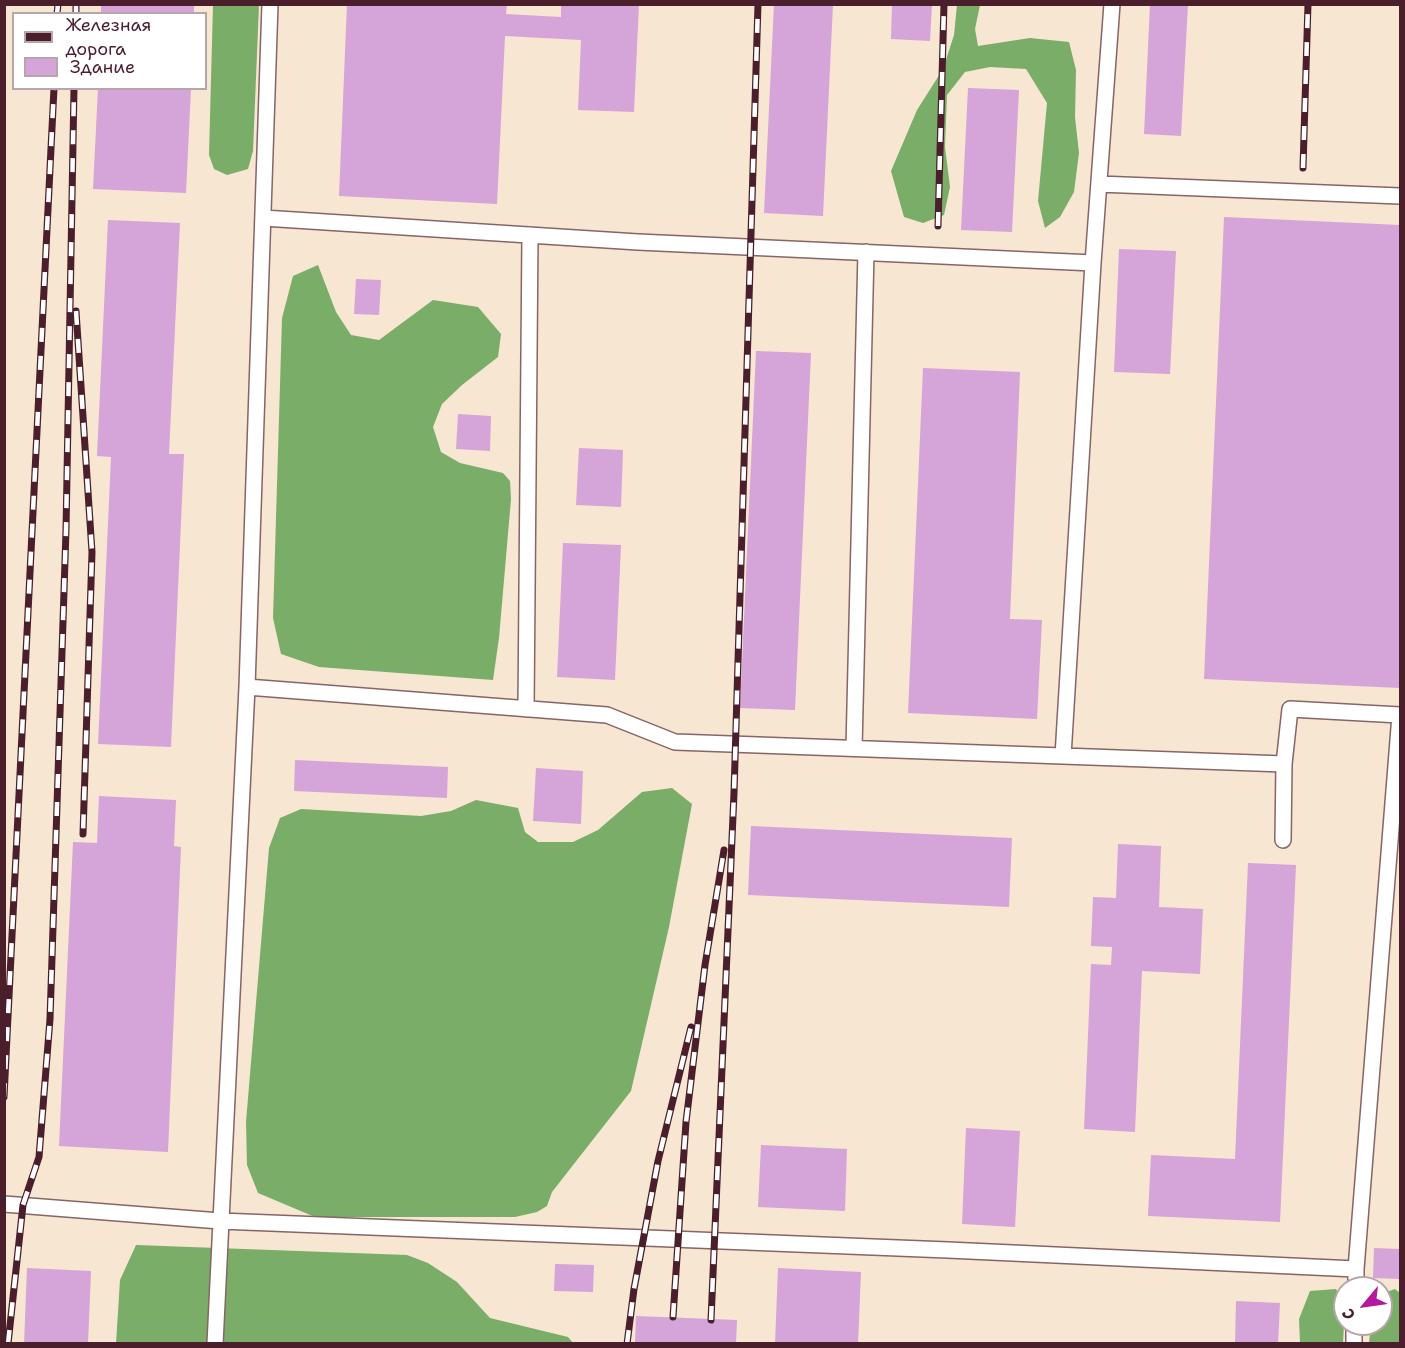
<!DOCTYPE html>
<html>
<head>
<meta charset="utf-8">
<style>
	body { margin:0 }
	#map { position:relative; width:1405px; height:1348px; overflow:hidden; background:#f7e6d2; font-family:"Shantell Sans",sans-serif }
	canvas { display:block }
	.frame { position:absolute; inset:0; border:6px solid #4a1f2b; pointer-events:none }
	.legend { position:absolute; left:12px; top:12px; width:195px; height:78px; box-sizing:border-box; background:#fff; border:2px solid #b7a5aa; margin:0; padding:8px 10px; list-style:none; font-size:18px; color:#4a1f2b }
	.legend li { display:flex; align-items:center; gap:12px; height:30px }
	.legend b { width:30px; border:2px solid #b7a5aa }
	.north { position:absolute; left:1333px; top:1276px; width:60px; height:60px; box-sizing:border-box; background:#fff; border:2px solid #b7a5aa; border-radius:50%; rotate:241deg; font-size:16px; font-weight:700; line-height:24px; text-align:center; color:#4a1f2b }
	.north::after { content:''; display:block; margin:auto; width:21px; height:27px; background:#b5179e; clip-path:polygon(50% 0,100% 100%,50% 72%,0 100%) }
</style>
</head>
<body>
<div id="map">
<canvas width="1405" height="1348"></canvas>
<div class="frame"></div>
<ul class="legend">
<li><b style="height:8px;background:#4a1f2b"></b>Железная дорога</li>
<li><b style="height:16px;background:#d5a4d9"></b>Здание</li>
</ul>
<div class="north">С</div>
</div>
<script>
const ctx = document.querySelector('canvas').getContext('2d');
ctx.lineJoin = 'round';
function fillPath(path, color) { ctx.fillStyle = color; ctx.fill(path, 'evenodd'); }
const poly = rows => new Path2D(rows.map(r => 'M' + r).join(''));
function stroke(path, color, width, dash) { ctx.strokeStyle = color; ctx.lineWidth = width; ctx.lineCap = dash ? 'butt' : 'round'; ctx.setLineDash(dash || []); ctx.stroke(path); }
const forest = poly([
	[213,5,259,5,253,151,248,169,227,175,214,169,209,155],
	[957,5,980,5,975,29,978,46,1030,38,1069,42,1076,70,1075,117,1079,153,1074,192,1060,217,1045,228,1038,201,1047,103,1026,69,990,67,965,72,947,95,945,147,950,187,944,215,923,223,904,217,891,171,917,110,943,69,954,35],
	[318,265,336,312,351,335,379,340,433,300,478,307,501,334,498,357,462,385,442,404,433,427,441,452,460,463,503,473,510,481,511,499,499,638,493,680,319,667,281,654,273,618,282,318,293,276],
	[672,788,692,804,669,927,631,1091,552,1192,547,1206,537,1212,515,1217,315,1217,258,1193,247,1165,246,1122,269,848,280,818,301,809,421,816,451,811,476,800,518,808,525,832,538,842,573,842,598,830,642,792],
	[136,1245,407,1255,428,1263,457,1282,490,1318,568,1337,573,1343,116,1344,120,1280],
	[1336,1289,1345,1306,1343,1343,1300,1343,1299,1319,1310,1291],
	[1395,1289,1400,1293,1400,1343,1369,1343,1371,1324,1381,1324,1381,1294]
]);
const building = poly([
	[101,4,194,4,194,14,101,14],
	[347,4,507,4,506,14,561,17,561,4,639,4,634,112,578,110,581,40,505,36,497,204,339,196],
	[774,4,833,4,823,216,764,213],
	[892,4,932,4,930,41,891,39],
	[1150,4,1188,4,1181,136,1144,134],
	[98,88,191,88,186,193,93,189],
	[968,88,1019,90,1012,232,961,230],
	[1224,217,1400,225,1400,688,1204,679],
	[108,220,180,223,169,454,184,454,171,747,98,744,111,457,97,456],
	[1119,249,1176,251,1170,374,1114,372],
	[356,279,381,280,379,315,354,314],
	[756,351,811,353,795,710,740,708],
	[923,368,1020,372,1010,619,1042,620,1037,719,908,713],
	[458,414,491,416,490,451,456,449],
	[579,448,623,450,621,507,576,505],
	[563,543,621,545,615,680,557,677],
	[295,760,448,767,447,798,294,791],
	[536,768,583,771,581,824,533,821],
	[99,796,176,800,174,846,181,847,168,1152,59,1146,73,842,97,843],
	[751,826,1012,838,1009,907,748,895],
	[1118,844,1161,846,1159,907,1203,909,1200,974,1142,971,1135,1132,1084,1129,1091,964,1111,965,1112,947,1091,946,1093,897,1116,898],
	[1248,863,1296,865,1280,1222,1148,1216,1151,1155,1235,1159],
	[966,1128,1020,1131,1015,1227,962,1224],
	[761,1145,847,1149,845,1211,758,1207],
	[1374,1248,1400,1249,1400,1279,1373,1278],
	[555,1264,594,1265,593,1292,554,1291],
	[27,1268,91,1271,88,1344,24,1344],
	[778,1268,861,1272,858,1344,775,1344],
	[1236,1301,1280,1303,1278,1344,1235,1344],
	[636,1316,737,1320,736,1344,635,1344]
]);
const service = poly([
	[1099,184,1400,196],
	[263,218,638,242,1093,263],
	[247,687,607,715,675,742,1284,764,1283,840],
	[526,709,530,235],
	[854,748,866,252],
	[1063,756,1093,263,1112,4],
	[1284,764,1290,709,1400,715],
	[4,1204,220,1221,948,1250,1356,1269,1356,1288],
	[1356,1269,1400,715],
	[215,1344,247,687,270,4],
	[1354,1344,1354,1324]
]);
const rail = poly([
	[57,14,58,4],
	[76,14,76,4],
	[1303,168,1308,4],
	[938,226,944,4],
	[76,311,92,552,83,834],
	[4,1097,54,88],
	[673,1317,686,1122,705,965,724,850],
	[711,1320,734,793,758,4],
	[8,1344,23,1205,39,1157,50,1019,66,530,74,88],
	[627,1344,634,1289,658,1161,691,1027]
]);
fillPath(forest, '#7aad68');
fillPath(building, '#d5a4d9');
stroke(service, '#876565', 18);
stroke(service, '#fff', 15);
stroke(rail, '#4a1f2b', 7);
stroke(rail, '#fff', 4.5, [14]);
</script>
</body>
</html>
